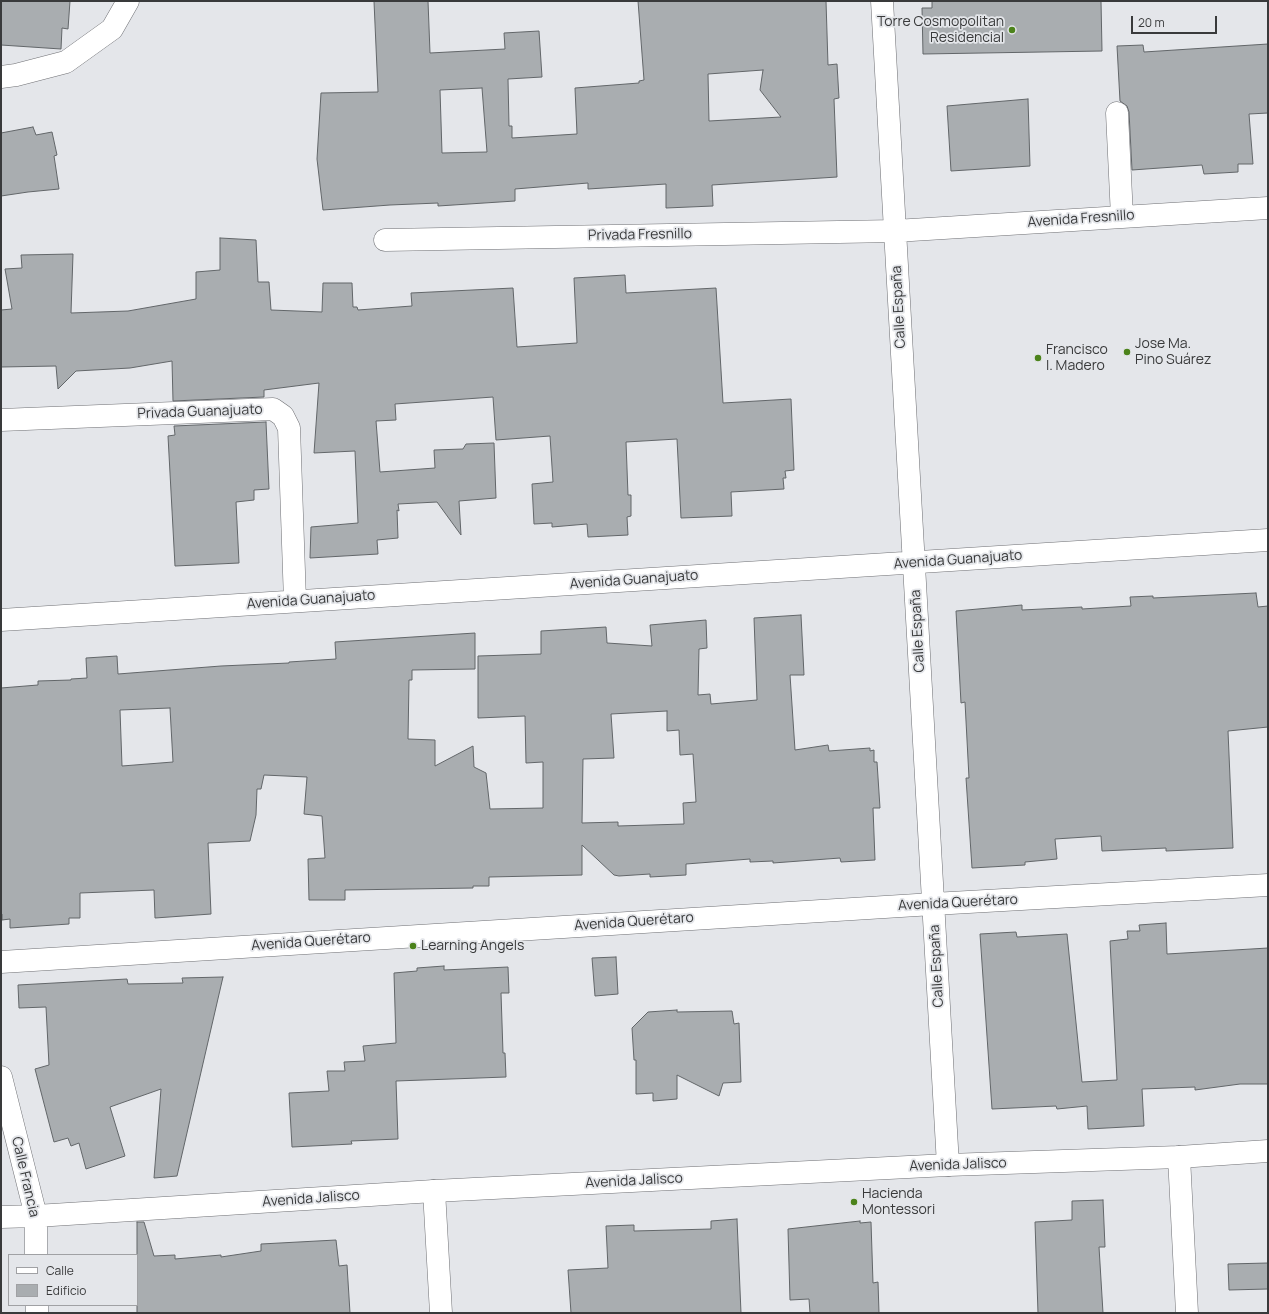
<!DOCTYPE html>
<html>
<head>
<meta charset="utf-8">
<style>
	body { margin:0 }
	#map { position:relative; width:1269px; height:1314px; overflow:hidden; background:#e4e6ea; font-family:Manrope,sans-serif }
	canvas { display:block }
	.frame { position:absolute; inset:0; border:2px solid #393a3b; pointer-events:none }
	.legend { position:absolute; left:8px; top:1254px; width:130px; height:52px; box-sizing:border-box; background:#e4e6ea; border:1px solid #a0a1a4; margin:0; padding:5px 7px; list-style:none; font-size:12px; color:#393a3b }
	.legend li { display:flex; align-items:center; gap:8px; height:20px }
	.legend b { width:20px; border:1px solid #a0a1a4 }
	.scale { position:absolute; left:1131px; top:16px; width:86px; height:18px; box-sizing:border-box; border:2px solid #393a3b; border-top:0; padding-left:5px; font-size:12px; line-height:14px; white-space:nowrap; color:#393a3b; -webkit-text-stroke:3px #e4e6ea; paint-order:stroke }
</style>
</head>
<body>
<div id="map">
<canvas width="1269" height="1314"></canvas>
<div class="frame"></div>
<ul class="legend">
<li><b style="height:5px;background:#fff"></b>Calle</li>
<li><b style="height:11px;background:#a9adb0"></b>Edificio</li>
</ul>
<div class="scale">20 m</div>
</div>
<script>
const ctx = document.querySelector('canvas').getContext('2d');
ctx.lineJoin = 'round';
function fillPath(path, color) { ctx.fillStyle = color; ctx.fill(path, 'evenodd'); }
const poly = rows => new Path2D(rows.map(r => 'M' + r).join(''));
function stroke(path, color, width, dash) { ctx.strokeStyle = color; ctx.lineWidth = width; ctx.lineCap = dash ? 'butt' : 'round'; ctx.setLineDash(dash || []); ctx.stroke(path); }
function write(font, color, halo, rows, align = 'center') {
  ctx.font = font + ' Manrope,sans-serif'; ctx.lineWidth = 3.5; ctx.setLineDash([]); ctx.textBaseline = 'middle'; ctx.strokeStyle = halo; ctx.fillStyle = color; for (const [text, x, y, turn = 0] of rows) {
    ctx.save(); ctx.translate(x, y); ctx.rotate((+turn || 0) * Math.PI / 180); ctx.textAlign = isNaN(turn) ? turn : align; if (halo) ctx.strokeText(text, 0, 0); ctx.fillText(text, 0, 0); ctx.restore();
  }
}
const building = poly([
	[1,1,70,1,68,29,62,28,61,49,1,45,1,1],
	[374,1,428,1,430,53,505,49,504,33,539,31,542,77,508,79,509,126,512,126,512,138,577,134,575,88,639,83,639,81,644,80,638,1,826,1,828,65,837,64,839,98,834,99,837,177,712,185,713,206,666,208,666,184,588,189,588,183,515,189,515,201,438,206,438,203,390,205,323,210,317,159,321,93,378,92,374,1],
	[763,70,760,90,781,117,709,121,708,74,763,70],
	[482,88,487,152,442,153,440,90,482,88],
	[932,1,1101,1,1102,51,923,54,922,8,932,8,932,1],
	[1268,44,1268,113,1249,114,1253,164,1238,164,1238,172,1204,174,1202,165,1132,170,1129,112,1127,106,1120,101,1117,46,1143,45,1144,52,1268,44],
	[1028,99,1030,166,951,171,947,106,1028,99],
	[33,127,36,135,52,132,57,155,54,156,59,189,28,192,1,196,1,133,33,127],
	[220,238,256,240,258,282,269,282,271,310,322,312,323,283,352,283,353,307,357,307,358,310,412,306,411,293,513,288,517,347,577,343,574,278,625,275,626,293,716,288,723,403,791,399,794,470,785,471,786,478,783,478,784,489,731,492,732,516,681,518,677,439,626,442,628,495,631,495,631,516,627,517,628,535,588,537,587,524,552,527,552,523,534,524,532,484,553,482,550,436,496,440,493,397,395,404,396,420,376,421,380,472,435,468,434,450,463,449,466,444,494,443,496,498,459,501,461,535,437,502,398,504,399,511,397,510,398,538,377,540,378,554,310,558,311,527,358,523,355,451,314,453,319,383,264,390,264,397,173,401,172,361,130,368,76,371,58,389,56,366,1,367,1,310,12,309,5,269,22,268,21,255,73,254,71,313,128,311,196,299,196,272,220,270,220,238],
	[266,422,269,489,254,490,254,500,236,502,239,563,175,566,168,436,175,435,174,426,266,422],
	[1256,593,1258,607,1268,606,1268,727,1228,731,1233,848,1166,851,1166,848,1102,851,1101,836,1055,839,1057,859,1025,862,1025,865,972,868,966,778,969,778,965,702,961,703,956,611,1022,605,1022,610,1082,607,1082,609,1131,606,1130,597,1153,596,1153,598,1256,593],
	[801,615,804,675,790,675,795,750,828,745,829,751,870,748,870,751,874,750,874,762,877,762,880,808,873,808,875,860,841,862,840,858,773,863,773,861,750,862,750,859,686,864,686,875,650,877,650,874,619,876,614,875,582,845,582,875,489,877,489,886,473,886,473,888,345,890,345,900,309,900,308,859,325,858,322,816,304,814,307,777,264,775,261,789,257,789,256,815,250,841,208,843,211,914,155,918,154,890,80,893,80,918,69,918,69,924,10,928,10,919,2,920,2,914,1,914,1,688,38,685,38,681,71,680,71,679,87,678,86,658,117,656,118,674,221,666,289,663,289,662,336,659,335,642,475,633,475,669,412,670,412,680,409,680,408,739,435,740,435,766,473,746,474,767,486,773,490,809,543,808,543,762,526,763,525,716,478,718,478,656,541,654,541,631,606,627,607,643,652,646,650,625,706,620,707,648,699,649,698,695,710,694,711,704,757,700,754,618,801,615],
	[170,708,173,762,122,766,120,710,170,708],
	[667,711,667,731,679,730,680,755,693,754,696,802,683,803,684,824,618,826,618,822,582,823,583,759,614,758,611,714,667,711],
	[1166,923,1167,954,1268,948,1268,1084,1240,1084,1195,1090,1195,1087,1142,1089,1144,1126,1088,1129,1087,1106,1057,1109,1056,1106,992,1109,980,934,1016,932,1017,937,1067,934,1082,1082,1117,1080,1110,941,1128,939,1127,931,1140,931,1139,925,1166,923],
	[616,957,618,994,595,996,592,958,616,957],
	[444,966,444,970,508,967,509,993,501,993,503,1053,505,1053,506,1077,396,1081,398,1139,351,1141,352,1144,292,1147,289,1093,329,1091,327,1071,345,1071,344,1062,365,1061,363,1046,396,1043,394,973,417,971,417,968,444,966],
	[223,977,177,1176,154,1178,161,1089,110,1107,125,1156,86,1169,79,1143,71,1146,68,1138,54,1142,35,1069,49,1065,46,1007,19,1008,18,985,127,979,128,984,183,983,182,978,223,977],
	[677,1010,677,1012,732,1011,734,1024,739,1023,741,1082,723,1083,719,1096,677,1075,677,1099,653,1101,653,1093,636,1094,636,1060,634,1060,632,1028,648,1012,677,1010],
	[1103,1200,1105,1247,1099,1247,1103,1313,1038,1313,1035,1222,1072,1220,1072,1201,1103,1200],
	[737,1219,741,1313,571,1313,568,1270,608,1268,606,1226,634,1225,634,1231,711,1229,711,1221,737,1219],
	[860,1221,860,1223,871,1222,873,1283,878,1282,879,1313,810,1313,809,1299,790,1300,788,1229,860,1221],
	[137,1222,144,1222,154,1256,175,1255,175,1259,221,1255,221,1257,261,1251,261,1244,336,1240,339,1266,347,1265,350,1313,137,1313,137,1222],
	[1268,1263,1268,1289,1229,1290,1228,1264,1268,1263]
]);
const minor = poly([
	[882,1,948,1165],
	[1,77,16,75,66,62,112,29,128,1],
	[1117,113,1122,217],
	[385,240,895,231,1268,208],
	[1,420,273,409,283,416,289,428,295,601],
	[1,620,1268,540],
	[1,962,933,904,1268,885],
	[1,1077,36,1216,36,1255],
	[1179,1157,1187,1313],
	[1,1217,36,1216,434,1191],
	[37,1305,37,1313]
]);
const major = poly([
	[441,1313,434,1191,948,1165,1179,1157,1268,1151]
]);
const markers = [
	[1012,30,4,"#4c831b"],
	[1127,352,4,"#4c831b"],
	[1038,358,4,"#4c831b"],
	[413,946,4,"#4c831b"],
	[854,1202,4,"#4c831b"]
];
const poiNames = [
	["Torre Cosmopolitan",1004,22,"right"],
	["Residencial",1004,38,"right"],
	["Jose Ma.",1135,344],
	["Pino Suárez",1135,360],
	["Francisco",1046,350],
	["I. Madero",1046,366],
	["Learning Angels",421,946],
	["Hacienda",862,1194],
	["Montessori",862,1210]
];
const streetNames = [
	["Avenida Fresnillo",1081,219,-4],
	["Privada Fresnillo",640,235,-1],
	["Calle España",899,307,-93],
	["Privada Guanajuato",200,412,-2],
	["Avenida Guanajuato",958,560,-4],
	["Avenida Guanajuato",634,580,-4],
	["Avenida Guanajuato",311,600,-4],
	["Calle España",918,631,-93],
	["Avenida Querétaro",958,903,-3],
	["Avenida Querétaro",634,922,-4],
	["Avenida Querétaro",311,942,-4],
	["Calle España",937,966,-93],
	["Avenida Jalisco",958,1165,-2],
	["Calle Francia",25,1177,77],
	["Avenida Jalisco",634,1181,-3],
	["Avenida Jalisco",311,1199,-4]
];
fillPath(building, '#a9adb0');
stroke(building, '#626669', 1);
stroke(minor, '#6f7074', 23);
stroke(major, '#6f7074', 23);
stroke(minor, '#fff', 22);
stroke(major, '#fff', 22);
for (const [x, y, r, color] of markers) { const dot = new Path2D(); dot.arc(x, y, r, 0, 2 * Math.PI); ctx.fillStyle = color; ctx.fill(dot); stroke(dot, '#e4e6ea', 1.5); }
write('14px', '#393a3b', '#e4e6ea', poiNames, 'left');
write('14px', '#393a3b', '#e4e6ea', streetNames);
</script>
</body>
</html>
